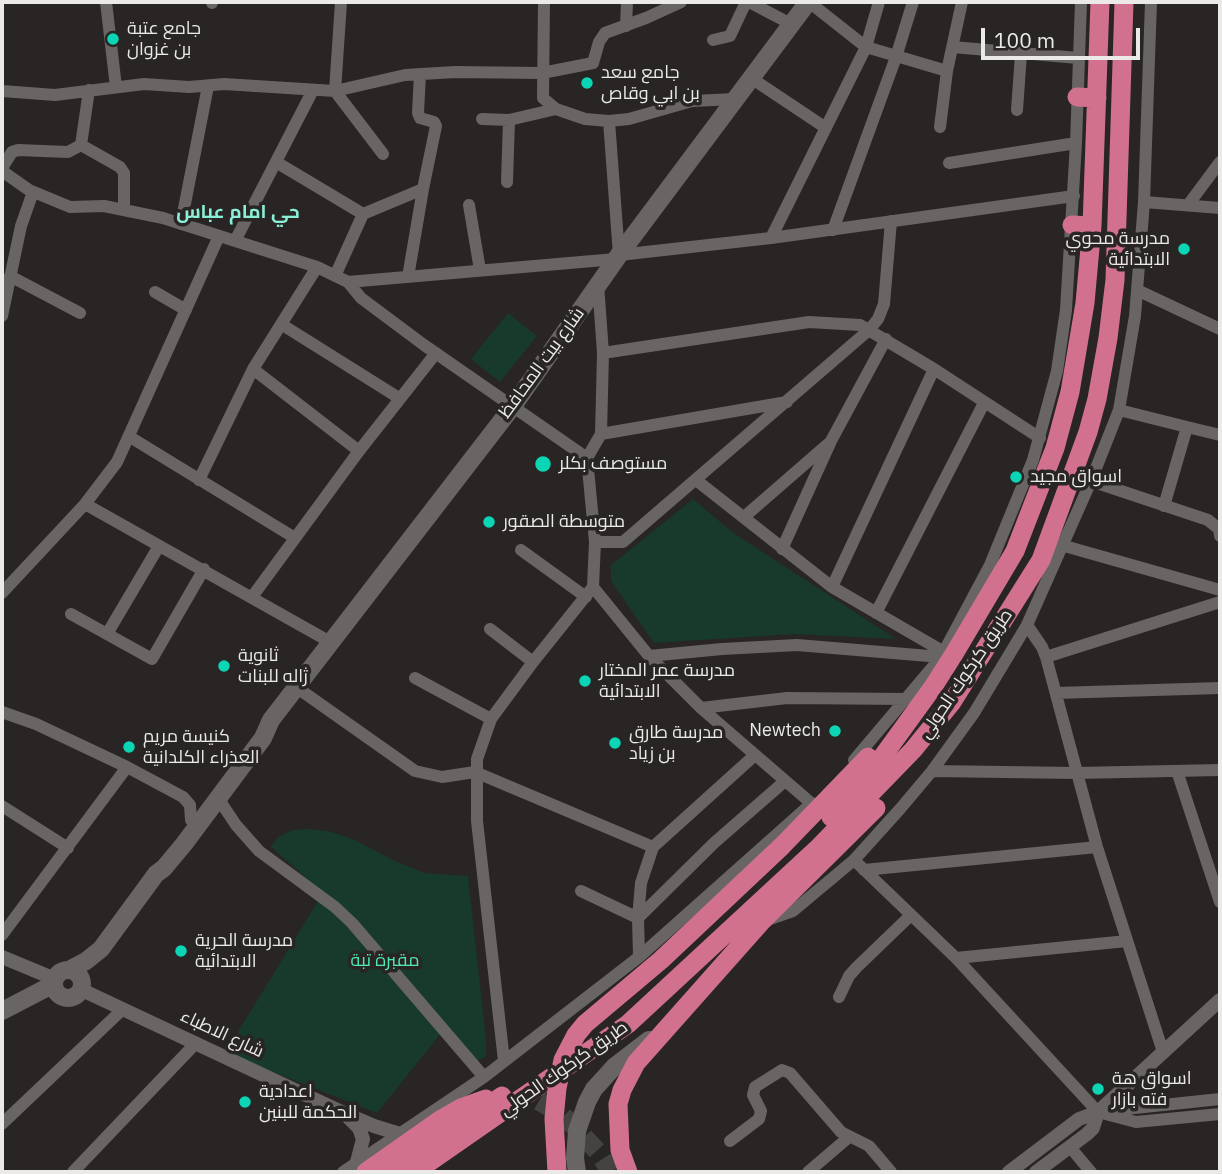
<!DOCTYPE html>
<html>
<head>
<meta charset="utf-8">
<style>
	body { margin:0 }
	#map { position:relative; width:1222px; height:1174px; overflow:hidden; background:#282524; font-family:"IBM Plex Sans",sans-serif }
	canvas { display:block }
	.frame { position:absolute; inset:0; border:4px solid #eceae9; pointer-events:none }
	.scale { position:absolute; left:981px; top:28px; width:159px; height:32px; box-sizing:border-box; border:4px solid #eceae9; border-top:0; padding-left:9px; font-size:21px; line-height:24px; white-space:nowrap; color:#eceae9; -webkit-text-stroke:5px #282524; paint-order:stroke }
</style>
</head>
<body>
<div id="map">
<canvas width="1222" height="1174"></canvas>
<div class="frame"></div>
<div class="scale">100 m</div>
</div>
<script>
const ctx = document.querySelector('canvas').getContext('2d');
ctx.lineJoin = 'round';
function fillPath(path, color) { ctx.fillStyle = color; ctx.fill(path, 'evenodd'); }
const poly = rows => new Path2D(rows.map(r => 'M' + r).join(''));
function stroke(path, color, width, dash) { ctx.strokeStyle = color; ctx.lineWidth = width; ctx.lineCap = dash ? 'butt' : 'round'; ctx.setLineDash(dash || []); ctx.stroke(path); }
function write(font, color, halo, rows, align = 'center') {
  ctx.font = font + ' "IBM Plex Sans",Cairo,sans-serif'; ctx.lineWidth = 7; ctx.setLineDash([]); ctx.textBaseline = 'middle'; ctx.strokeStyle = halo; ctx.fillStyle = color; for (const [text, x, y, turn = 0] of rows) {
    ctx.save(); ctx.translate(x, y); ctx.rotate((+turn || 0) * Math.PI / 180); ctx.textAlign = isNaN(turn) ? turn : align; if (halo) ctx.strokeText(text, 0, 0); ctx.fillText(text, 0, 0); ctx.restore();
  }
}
const green = poly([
	[508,313,537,336,500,382,471,359],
	[693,499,732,532,896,639,795,634,654,643,611,581,611,565],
	[307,829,328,831,353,839,395,861,424,873,468,876,486,1039,486,1056,477,1061,446,1027,377,1113,225,1053,323,893,271,847,278,837,292,830]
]);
const trunkTunnel = poly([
	[539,1101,561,1114,575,1127,598,1152,611,1172]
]);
const minor = poly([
	[106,2,116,87],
	[212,2,212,3],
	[341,2,335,91,383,154],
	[544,2,543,98,556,109,585,119,609,121,629,119,692,101,735,99],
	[749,2,791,24],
	[809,2,866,47,947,71],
	[626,26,627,2],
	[713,40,730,36,746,2],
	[953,47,1078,58],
	[420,74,418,113,420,118,434,122,436,126,423,189],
	[751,78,826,128],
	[89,90,81,145,120,167,124,173,124,210],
	[2,91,55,95,144,84,189,87,224,84,335,91,405,75,455,72,542,73,593,63,599,42,605,33,646,18,681,2],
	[1017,110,1021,54],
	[482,119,509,120,556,109],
	[609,121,619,255,771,238,1074,196],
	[940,127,947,71,962,2],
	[276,162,363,214],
	[949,163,1076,143],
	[2,168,12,152,18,150,68,152,81,145],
	[2,171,29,190,70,207,104,206,163,218,317,267,348,282,361,298,424,345,587,458],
	[507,182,509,120],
	[1144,202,1151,2],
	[469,205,480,270],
	[1188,205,1220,162],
	[181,224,208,86],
	[833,230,896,57,913,2],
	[771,238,866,47,879,2],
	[235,241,313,90],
	[10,276,80,313],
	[335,276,363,214,423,189,408,277],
	[348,282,616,259],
	[1137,290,1220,329],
	[155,292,186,310],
	[2,316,21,226,33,192],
	[281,324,399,398],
	[603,353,809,322,860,325,934,369,1040,438],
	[253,369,359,451],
	[1119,410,1187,427],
	[601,434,787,402],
	[130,437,295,538],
	[199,480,253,369,317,267],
	[696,480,832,587,944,652],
	[1091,481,1208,520,1219,529,1220,536],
	[85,504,332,643],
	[1164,506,1187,427,1220,435],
	[744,517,828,444],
	[595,542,623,542,869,330,878,319,884,304,891,221],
	[1061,545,1220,590],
	[782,549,831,441,886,339],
	[521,550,586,597],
	[593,587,649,656,701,708,811,803],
	[832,587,934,369],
	[2,593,85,504,117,462,219,236],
	[252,597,359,451,436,353],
	[876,613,984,403],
	[71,614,152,659,204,569],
	[1027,625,1042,647,1046,657,1097,847,1163,1052],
	[490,629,533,662],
	[107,634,159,546],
	[649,656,722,649,797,645,941,657],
	[1046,657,1220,602],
	[415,678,491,719],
	[296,687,415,771,442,777,475,772,653,847],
	[1056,693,1220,688],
	[701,708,787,698,908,699],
	[2,712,36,724,127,767,183,797,190,805,191,820],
	[854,760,941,657,990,565,1033,460,1057,371,1066,310,1076,143,1081,2],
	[932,771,1077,773,1220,770],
	[1177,771,1220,902],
	[218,798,236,825,259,851,335,907,352,923,484,1077],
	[2,806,68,848],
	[854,860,956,958,1098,1112,1136,1122,1220,1114],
	[864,870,1097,847],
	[581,891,638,918,714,843,785,781],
	[764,921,793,911,854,860,900,809,932,771,974,713,1027,625,1091,481,1119,410,1135,316,1144,202,1220,208],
	[2,935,127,767],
	[639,957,638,918,641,883,653,847,755,755],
	[956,958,1127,941],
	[839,997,849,976,856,968,911,915],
	[504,1061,477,821,477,759,491,719,533,662,593,587,595,542,587,458,601,434,603,353,598,284],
	[1106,1111,1220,1099],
	[2,1124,123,1009],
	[730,1141,759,1119,761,1111,753,1095,755,1087,782,1070,790,1073,841,1132,869,1146,891,1172],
	[1070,1147,1091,1172],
	[73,1172,196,1043],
	[343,1172,484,1077,639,957,812,803],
	[808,1172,849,1137]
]);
const tertiary = poly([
	[2,957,55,979],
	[82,990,346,1114,374,1126,400,1134],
	[349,1118,359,1128,363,1139,357,1162],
	[1009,1172,1079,1119,1098,1112,1220,1000],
	[1036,1172,1087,1134,1093,1128,1098,1112]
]);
const secondary = poly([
	'54 984a14 14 0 1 1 28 0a14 14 0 1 1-28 0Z',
	[69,970,86,961,101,949,156,874,164,868,184,844,263,738,271,720,513,406,619,255,808,2],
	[2,1011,54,984],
	[577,1172,575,1158,577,1131,587,1102,594,1089,614,1067,649,1040]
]);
const trunk = poly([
	[1077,97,1097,98],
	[1072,225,1092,226],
	[831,817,867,778,933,687,954,654,1015,551,1055,448,1070,392,1085,303,1092,226,1100,2],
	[366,1172,440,1120,461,1108,486,1099],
	[390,1172,502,1096],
	[415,1172,628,1024,817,849,913,750,952,702,1041,560,1088,432,1097,399,1108,338,1115,280,1124,2],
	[557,1172,554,1119,557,1088,563,1060,576,1035,585,1024,661,960,782,846,868,757],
	[628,1172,620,1150,618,1104,622,1090,636,1063,762,921,876,808]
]);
const markers = [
	[113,39,7,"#0bd5b5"],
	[587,83,7,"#0bd5b5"],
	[1184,249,7,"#0bd5b5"],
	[543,464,9,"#0bd5b5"],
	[1016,477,7,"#0bd5b5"],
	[489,522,7,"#0bd5b5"],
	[224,666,7,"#0bd5b5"],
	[585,681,7,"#0bd5b5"],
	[835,731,7,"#0bd5b5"],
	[615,743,7,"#0bd5b5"],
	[129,747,7,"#0bd5b5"],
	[181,951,7,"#0bd5b5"],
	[1098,1089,7,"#0bd5b5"],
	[245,1102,7,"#0bd5b5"]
];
const poiNames = [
	["جامع عتبة",127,29],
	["بن غزوان",127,50],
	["جامع سعد",601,73],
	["بن ابي وقاص",601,94],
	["مدرسة محوي",1170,239,"right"],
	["الابتدائية",1170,260,"right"],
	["مستوصف بكلر",559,464],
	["اسواق مجيد",1030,477],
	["متوسطة الصقور",503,522],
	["ثانوية",238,656],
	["ژاله للبنات",238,677],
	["مدرسة عمر المختار",599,671],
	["الابتدائية",599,692],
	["Newtech",821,731,"right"],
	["مدرسة طارق",629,733],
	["بن زياد",629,754],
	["كنيسة مريم",143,737],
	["العذراء الكلدانية",143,758],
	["مدرسة الحرية",195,941],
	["الابتدائية",195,962],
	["اسواق هة",1112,1079],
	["فته بازار",1112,1100],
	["اعدادية",259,1092],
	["الحكمة للبنين",259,1113]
];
const streetNames = [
	["شارع بيت المحافظ",542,363,-54],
	["طريق كركوك الحولي",966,674,-56],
	["شارع الاطباء",222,1034,25],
	["طريق كركوك الحولي",564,1069,-35]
];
const parkNames = [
	["مقبرة تبة",385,961]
];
const neighbourhoodNames = [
	["حي امام عباس",238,213]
];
fillPath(green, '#173a2c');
stroke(trunkTunnel, '#454342', 19, [19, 10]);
stroke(minor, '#686564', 12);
stroke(tertiary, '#686564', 14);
stroke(secondary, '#686564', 18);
stroke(trunk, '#d2718e', 19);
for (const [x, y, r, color] of markers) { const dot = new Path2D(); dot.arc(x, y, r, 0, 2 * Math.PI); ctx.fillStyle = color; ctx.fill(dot); stroke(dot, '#282524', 2.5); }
write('18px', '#eceae9', '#282524', poiNames, 'left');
write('18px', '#eceae9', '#282524', streetNames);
write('18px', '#4debaf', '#282524', parkNames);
write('bold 19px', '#8beed6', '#282524', neighbourhoodNames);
</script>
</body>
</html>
